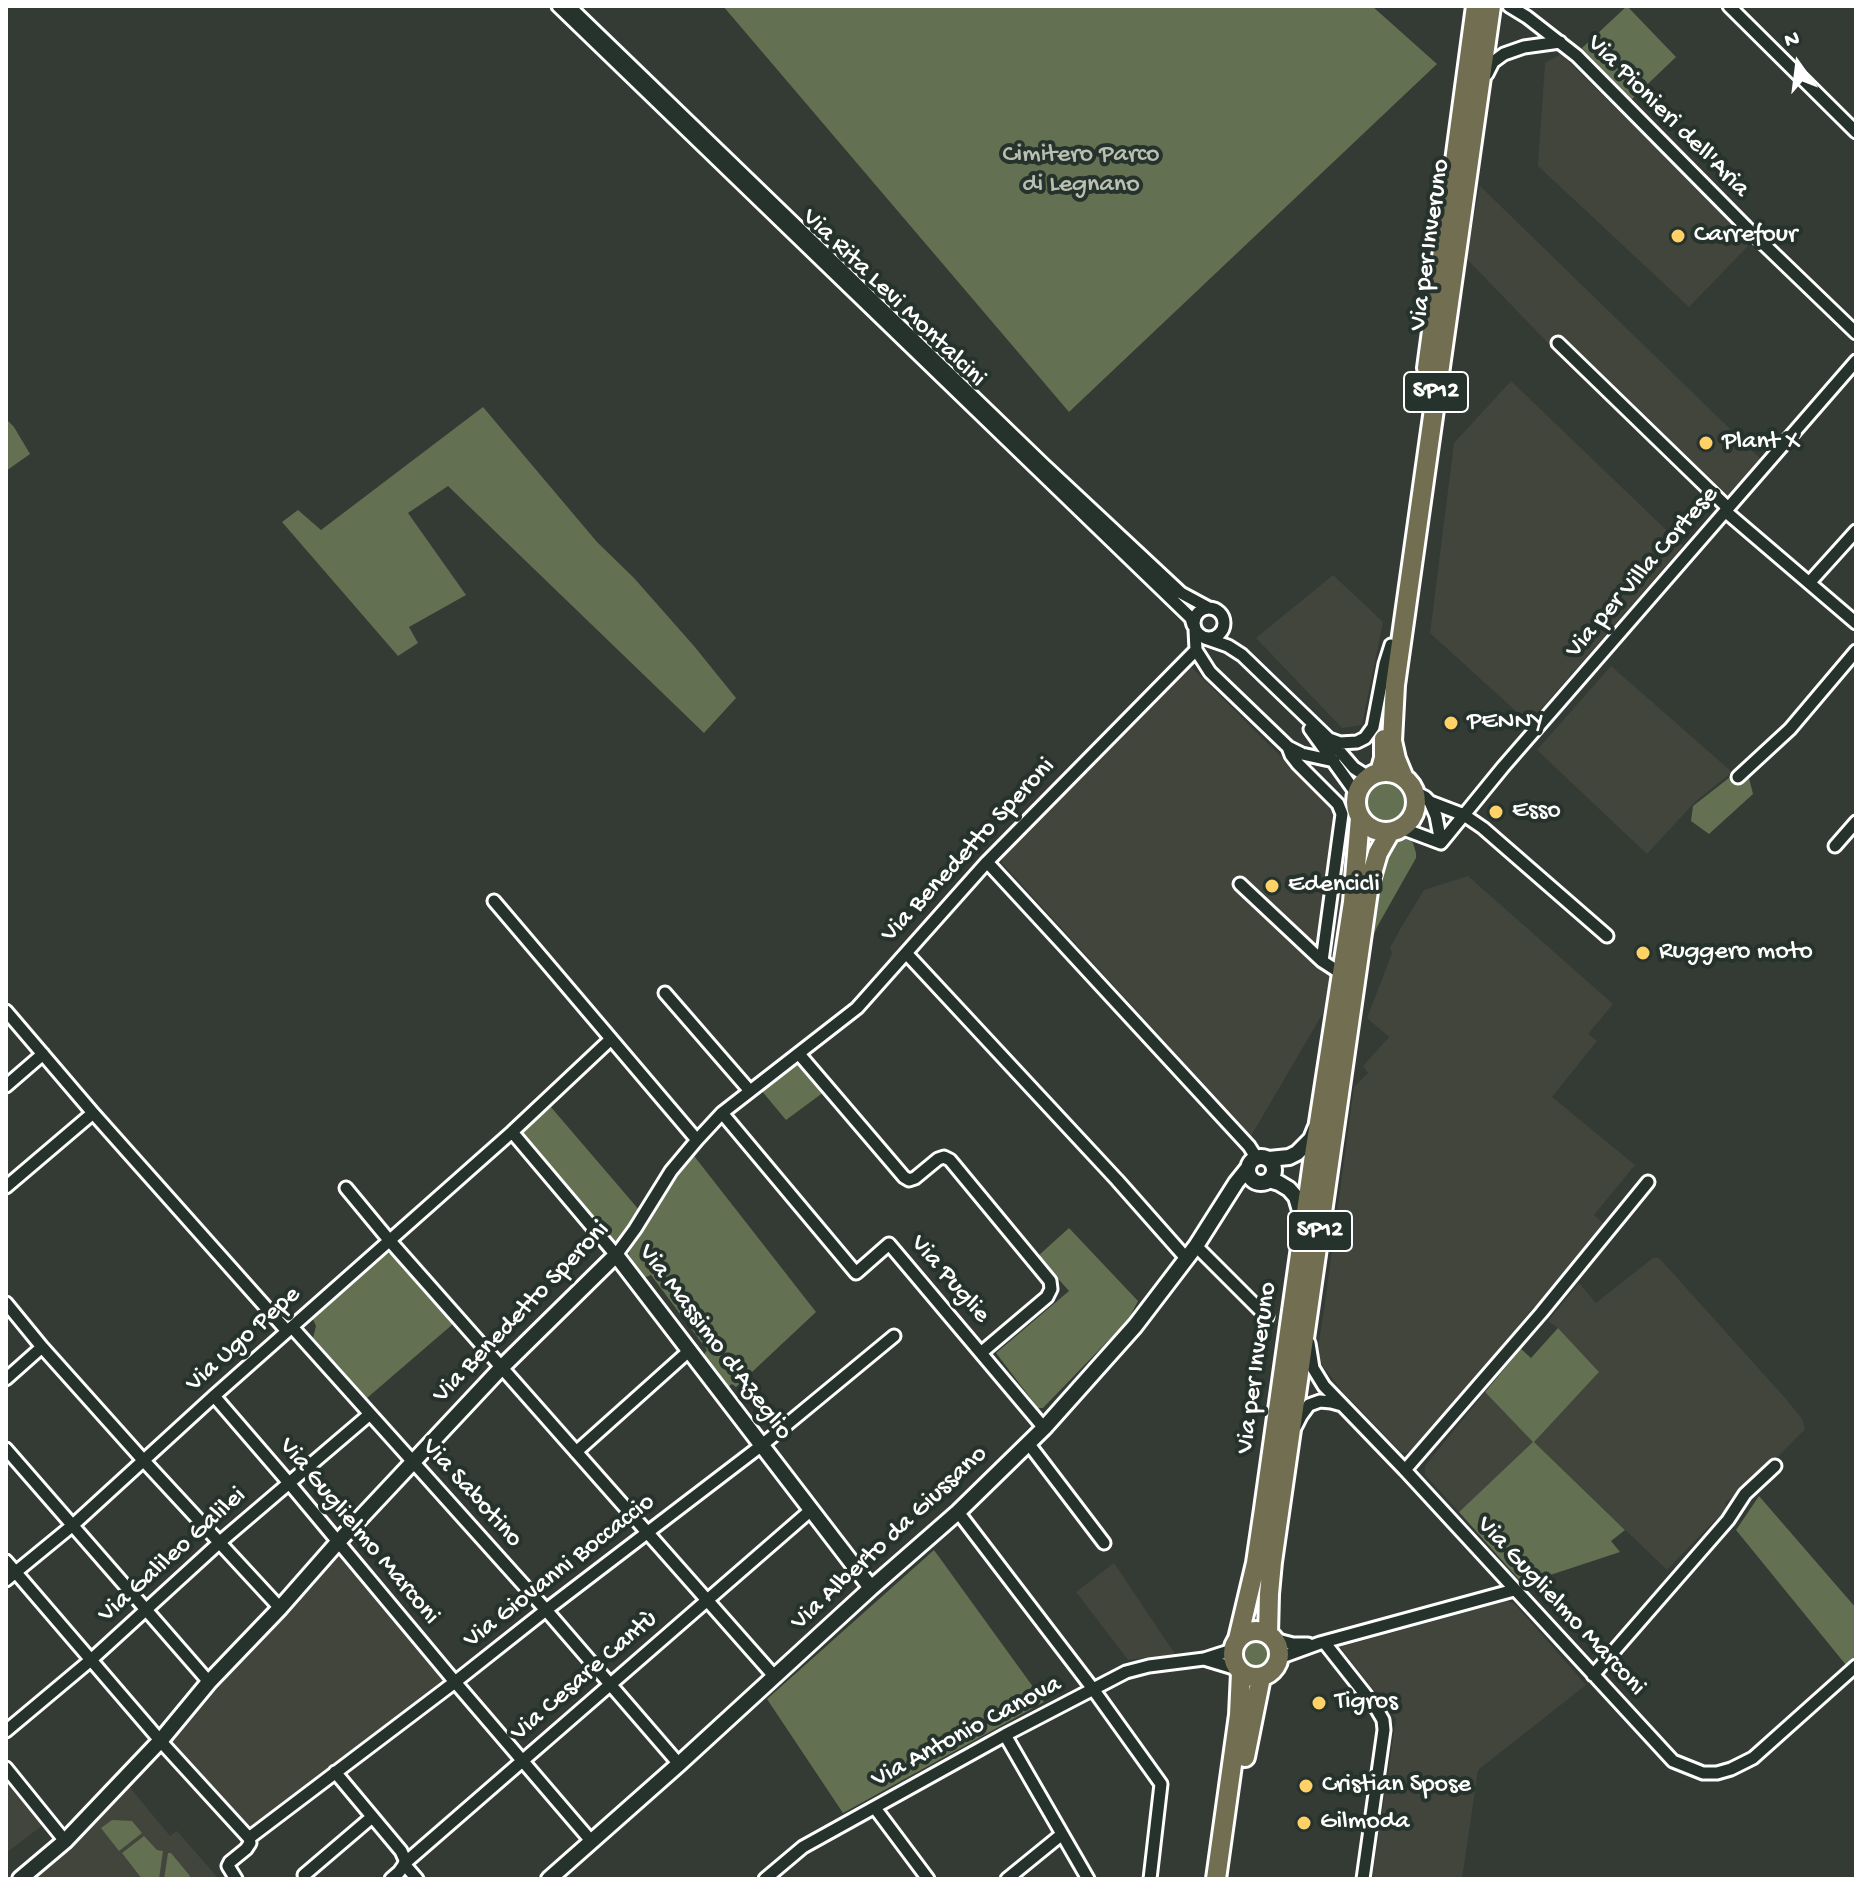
<!DOCTYPE html>
<html>
<head>
<meta charset="utf-8">
<style>
	body { margin:0 }
	#map { position:relative; width:1862px; height:1885px; overflow:hidden; background:#333b34; font-family:"Gochi Hand",sans-serif }
	canvas { display:block }
	.frame { position:absolute; inset:0; border:8px solid #fff; pointer-events:none }
	.north { position:absolute; left:1758px; top:24px; width:80px; height:80px; -webkit-text-stroke:6px #26332d; paint-order:stroke; rotate:346deg; font-size:22px; font-weight:700; line-height:32px; text-align:center; color:#fff }
	.north::after { content:''; display:block; margin:auto; width:28px; height:36px; background:#fff; clip-path:polygon(50% 0,100% 100%,50% 72%,0 100%) }
</style>
</head>
<body>
<div id="map">
<canvas width="1862" height="1885"></canvas>
<div class="frame"></div>
<div class="north">N</div>
</div>
<script>
const ctx = document.querySelector('canvas').getContext('2d');
ctx.lineJoin = 'round';
function fillPath(path, color) { ctx.fillStyle = color; ctx.fill(path, 'evenodd'); }
const poly = rows => new Path2D(rows.map(r => 'M' + r).join(''));
function stroke(path, color, width, dash) { ctx.strokeStyle = color; ctx.lineWidth = width; ctx.lineCap = dash ? 'butt' : 'round'; ctx.setLineDash(dash || []); ctx.stroke(path); }
function write(font, color, halo, rows, align = 'center') {
  ctx.font = font + ' "Gochi Hand",sans-serif'; ctx.lineWidth = 8; ctx.setLineDash([]); ctx.textBaseline = 'middle'; ctx.strokeStyle = halo; ctx.fillStyle = color; for (const [text, x, y, turn = 0] of rows) {
    ctx.save(); ctx.translate(x, y); ctx.rotate((+turn || 0) * Math.PI / 180); ctx.textAlign = isNaN(turn) ? turn : align; if (halo) ctx.strokeText(text, 0, 0); ctx.fillText(text, 0, 0); ctx.restore();
  }
}
const built = poly([
	[1561,54,1748,239,1748,246,1689,307,1538,166,1545,63],
	[1480,186,1761,459,1719,505,1547,342,1466,258],
	[1511,381,1683,546,1529,723,1430,633,1454,443],
	[1333,575,1383,622,1362,725,1342,728,1256,638],
	[1189,665,1350,825,1338,946,1323,1013,1251,1136,1002,863,1002,855],
	[1611,666,1732,772,1695,802,1647,854,1537,750],
	[1468,876,1613,1004,1588,1034,1597,1041,1552,1097,1635,1165,1594,1215,1604,1224,1412,1452,1402,1453,1343,1392,1322,1365,1317,1353,1324,1310,1354,1087,1368,1073,1363,1066,1389,1037,1367,1018,1392,953,1390,948,1402,926,1424,890],
	[1653,1258,1659,1258,1670,1270,1786,1399,1802,1419,1805,1429,1772,1463,1725,1503,1729,1511,1715,1520,1667,1570,1534,1442,1459,1512,1425,1475,1425,1466,1485,1392,1533,1441,1599,1372,1558,1328,1548,1321,1579,1283,1596,1303],
	[335,1554,341,1555,444,1676,442,1682,249,1833,168,1742,168,1733],
	[1114,1563,1175,1654,1128,1660,1076,1592],
	[1506,1601,1514,1603,1586,1685,1478,1770,1462,1879,1372,1879,1396,1719,1340,1647],
	[6,1778,43,1825,6,1853],
	[128,1785,170,1836,177,1831,219,1879,37,1879,36,1877,65,1852]
]);
const green = poly([
	[723,6,1372,6,1437,64,1069,412],
	[1627,6,1676,57,1631,100,1582,48],
	[483,407,597,542,634,578,694,646,736,698,704,733,448,486,408,513,466,595,409,627,418,643,398,656,282,522,298,510,321,530],
	[6,419,14,427,30,454,6,471],
	[1734,774,1749,778,1753,794,1709,834,1691,821,1693,806],
	'1364 801a21 21 0 1 1 42 0a21 21 0 1 1-42 0Z',
	[1400,838,1410,840,1413,843,1416,853,1416,858,1377,927,1364,956,1380,864,1394,840],
	[797,1062,824,1092,786,1120,761,1090],
	[550,1106,640,1211,615,1244,523,1132],
	[691,1152,816,1312,736,1387,732,1384,728,1387,703,1356,707,1350,651,1275,643,1278,629,1255,630,1247],
	[1069,1228,1138,1301,1128,1320,1043,1408,1038,1408,996,1353,1069,1291,1038,1256],
	[385,1253,393,1254,453,1324,367,1398,313,1338,316,1326,312,1317],
	[1558,1328,1599,1372,1534,1442,1625,1530,1611,1541,1620,1552,1523,1584,1459,1512,1533,1442,1485,1392,1521,1349,1531,1358],
	[1759,1496,1856,1608,1856,1655,1846,1665,1736,1530],
	[934,1550,1044,1702,843,1813,767,1699],
	'1239 1654a16 16 0 1 1 32 0a16 16 0 1 1-32 0Z',
	[112,1820,132,1821,142,1833,119,1851,101,1828],
	[144,1836,157,1850,163,1851,159,1879,142,1879,122,1853],
	[168,1853,171,1853,190,1876,189,1879,164,1879]
]);
const minor = poly([
	[558,6,1191,618,1193,625],
	[569,6,1044,465,1181,593,1207,607],
	[1509,6,1527,17,1577,56,1746,227,1856,333],
	[1729,6,1856,132],
	[1487,74,1493,62,1504,54,1524,47,1560,42],
	[1558,343,1728,508],
	[1725,511,1856,623],
	[1809,583,1856,531],
	'1194 623a15 15 0 1 1 30 0a15 15 0 1 1-30 0Z',
	[1195,630,1196,650,1210,672,1288,747,1302,754,1334,761],
	[1205,638,1228,646,1242,655,1329,739,1354,768,1368,777],
	[1310,729,1356,793],
	[1329,739,1340,743,1357,742,1365,738,1373,727,1385,664,1391,645],
	[1288,747,1291,755,1298,764,1338,804,1342,814,1322,961],
	[1738,777,1790,729,1856,651],
	[1415,792,1425,797,1430,802,1464,815,1483,828,1607,936],
	[1430,802,1436,816,1441,843],
	[1401,828,1441,843,1503,767,1856,361],
	[1835,846,1856,822],
	[987,862,1249,1146,1256,1157],
	[1240,884,1322,961,1342,974],
	[494,901,697,1140],
	[906,953,1117,1180,1186,1258],
	[665,993,750,1091],
	[6,1011,93,1113,287,1331],
	[799,1054,904,1177,909,1180,915,1178,938,1159,944,1157,950,1160,1050,1281,1051,1289,1047,1297,982,1352],
	[6,1086,43,1054],
	[722,1113,856,1273,889,1244,1044,1428],
	[512,1132,616,1255,635,1229,671,1171,697,1140,722,1113,857,1008,987,862,1196,650],
	[6,1187,93,1113],
	[346,1188,389,1240,775,1677],
	[1196,1246,1267,1317],
	[6,1303,42,1347,144,1461,280,1608],
	[292,1327,546,1610,679,1764],
	[1309,1343,1313,1368,1324,1386,1405,1470,1673,1761,1703,1773,1717,1773,1731,1769,1753,1758,1856,1666],
	[6,1379,42,1347],
	[214,1396,289,1483,455,1682,592,1842],
	[1296,1426,1301,1416,1309,1405,1320,1401,1331,1402,1342,1405],
	[1028,1443,1104,1543],
	[6,1449,209,1682],
	[576,1452,690,1350],
	[1405,1470,1541,1313,1648,1182],
	[958,1512,1093,1689,1161,1784,1150,1879],
	[6,1561,164,1745,249,1838],
	[6,1580,73,1525,214,1396,512,1132,611,1039],
	[1274,1639,1293,1644,1308,1644],
	[1324,1642,1376,1708,1383,1720,1384,1730,1363,1879],
	[1279,1658,1320,1643,1514,1590],
	[1204,1659,1237,1669],
	[1593,1675,1728,1520,1745,1494,1775,1466],
	[6,1731,92,1659,220,1542,370,1414],
	[1005,1735,1088,1879],
	[6,1768,65,1841],
	[335,1772,401,1851,406,1862],
	[875,1808,928,1879],
	[249,1838,455,1682,546,1610,762,1445,894,1336],
	[404,1864,417,1879],
	[304,1875,372,1817],
	[236,1879,228,1866,230,1862,246,1849,250,1843,249,1838],
	[391,1879,399,1872,406,1862,811,1510],
	[765,1879,803,1847,1005,1735,1126,1672,1149,1666,1204,1659,1232,1650],
	[1007,1879,1061,1835]
]);
const tertiary = poly([
	'1248 1170a13 13 0 1 1 26 0a13 13 0 1 1-26 0Z',
	[1269,1159,1289,1157,1297,1153,1311,1139,1315,1129],
	[1269,1180,1279,1183,1289,1189,1296,1197,1301,1214,1301,1224],
	[20,1879,65,1841,161,1740,209,1682,280,1608,338,1542,502,1367,616,1255,871,1588],
	[549,1879,679,1764,871,1588,958,1512,1044,1428,1135,1326,1196,1246,1236,1183,1248,1168]
]);
const primary = poly([
	[1427,368,1476,6],
	'1356 802a30 30 0 1 1 60 0a30 30 0 1 1-60 0Z',
	[1380,772,1384,758,1384,739],
	[1403,776,1396,759,1392,741,1395,685,1491,6],
	'1233 1654a23 23 0 1 1 46 0a23 23 0 1 1-46 0Z',
	[1268,1634,1269,1594,1272,1562,1369,884,1378,853,1390,832],
	[1238,1639,1256,1563,1264,1509,1314,1155,1353,902,1360,818],
	[1245,1757,1261,1677],
	[1216,1879,1239,1715,1241,1673]
]);
const markers = [
	[1678,236,8,"#ffd166"],
	[1706,443,8,"#ffd166"],
	[1451,723,8,"#ffd166"],
	[1496,812,8,"#ffd166"],
	[1272,886,8,"#ffd166"],
	[1643,953,8,"#ffd166"],
	[1319,1703,8,"#ffd166"],
	[1306,1786,8,"#ffd166"],
	[1304,1823,8,"#ffd166"]
];
const shields = [
	[1436,392,64],
	[1320,1231,64]
];
const shieldNames = [
	["SP12",1436,392],
	["SP12",1320,1231]
];
const streetNames = [
	["Via Pionieri dell'Aria",1667,117,45],
	["Via per Inveruno",1431,245,-82],
	["Via Rita Levi Montalcini",893,299,44],
	["Via per Villa Cortese",1643,573,-49],
	["Via Benedetto Speroni",969,851,-47],
	["Via Puglie",949,1280,49],
	["Via Benedetto Speroni",522,1313,-46],
	["Via Ugo Pepe",244,1340,-42],
	["Via Massimo d'Azeglio",714,1343,53],
	["Via per Inveruno",1258,1368,-82],
	["Via Sabotino",471,1494,48],
	["Via Guglielmo Marconi",358,1532,50],
	["Via Alberto da Giussano",890,1539,-43],
	["Via Galileo Galilei",173,1556,-42],
	["Via Giovanni Boccaccio",560,1572,-38],
	["Via Guglielmo Marconi",1560,1607,47],
	["Via Cesare Cantù",585,1677,-41],
	["Via Antonio Canova",967,1733,-28]
];
const parkNames = [
	["Cimitero Parco",1081,156],
	["di Legnano",1081,186]
];
const poiNames = [
	["Carrefour",1694,236],
	["Plant X",1722,443],
	["PENNY",1467,723],
	["Esso",1512,812],
	["Edencicli",1288,886],
	["Ruggero moto",1659,953],
	["Tigros",1335,1703],
	["Cristian Spose",1322,1786],
	["Gilmoda",1320,1823]
];
fillPath(built, '#42453c');
fillPath(green, '#637051');
stroke(minor, '#fff', 17);
stroke(tertiary, '#fff', 20);
stroke(primary, '#fff', 24);
stroke(minor, '#26332d', 11);
stroke(tertiary, '#26332d', 14);
stroke(primary, '#726e52', 18);
for (const [x, y, r, color] of markers) { const dot = new Path2D(); dot.arc(x, y, r, 0, 2 * Math.PI); ctx.fillStyle = color; ctx.fill(dot); stroke(dot, '#26332d', 3); }
for (const [x, y, w] of shields) { const box = new Path2D(); box.roundRect(x - w / 2, y - 20, w, 40, 6); ctx.fillStyle = '#26332d'; ctx.fill(box); stroke(box, '#fff', 2); }
write('bold 24px', '#fff', null, shieldNames);
write('26px', '#fff', '#26332d', streetNames);
write('26px', '#b9bfb1', '#26332d', parkNames);
write('26px', '#fff', '#26332d', poiNames, 'left');
</script>
</body>
</html>
